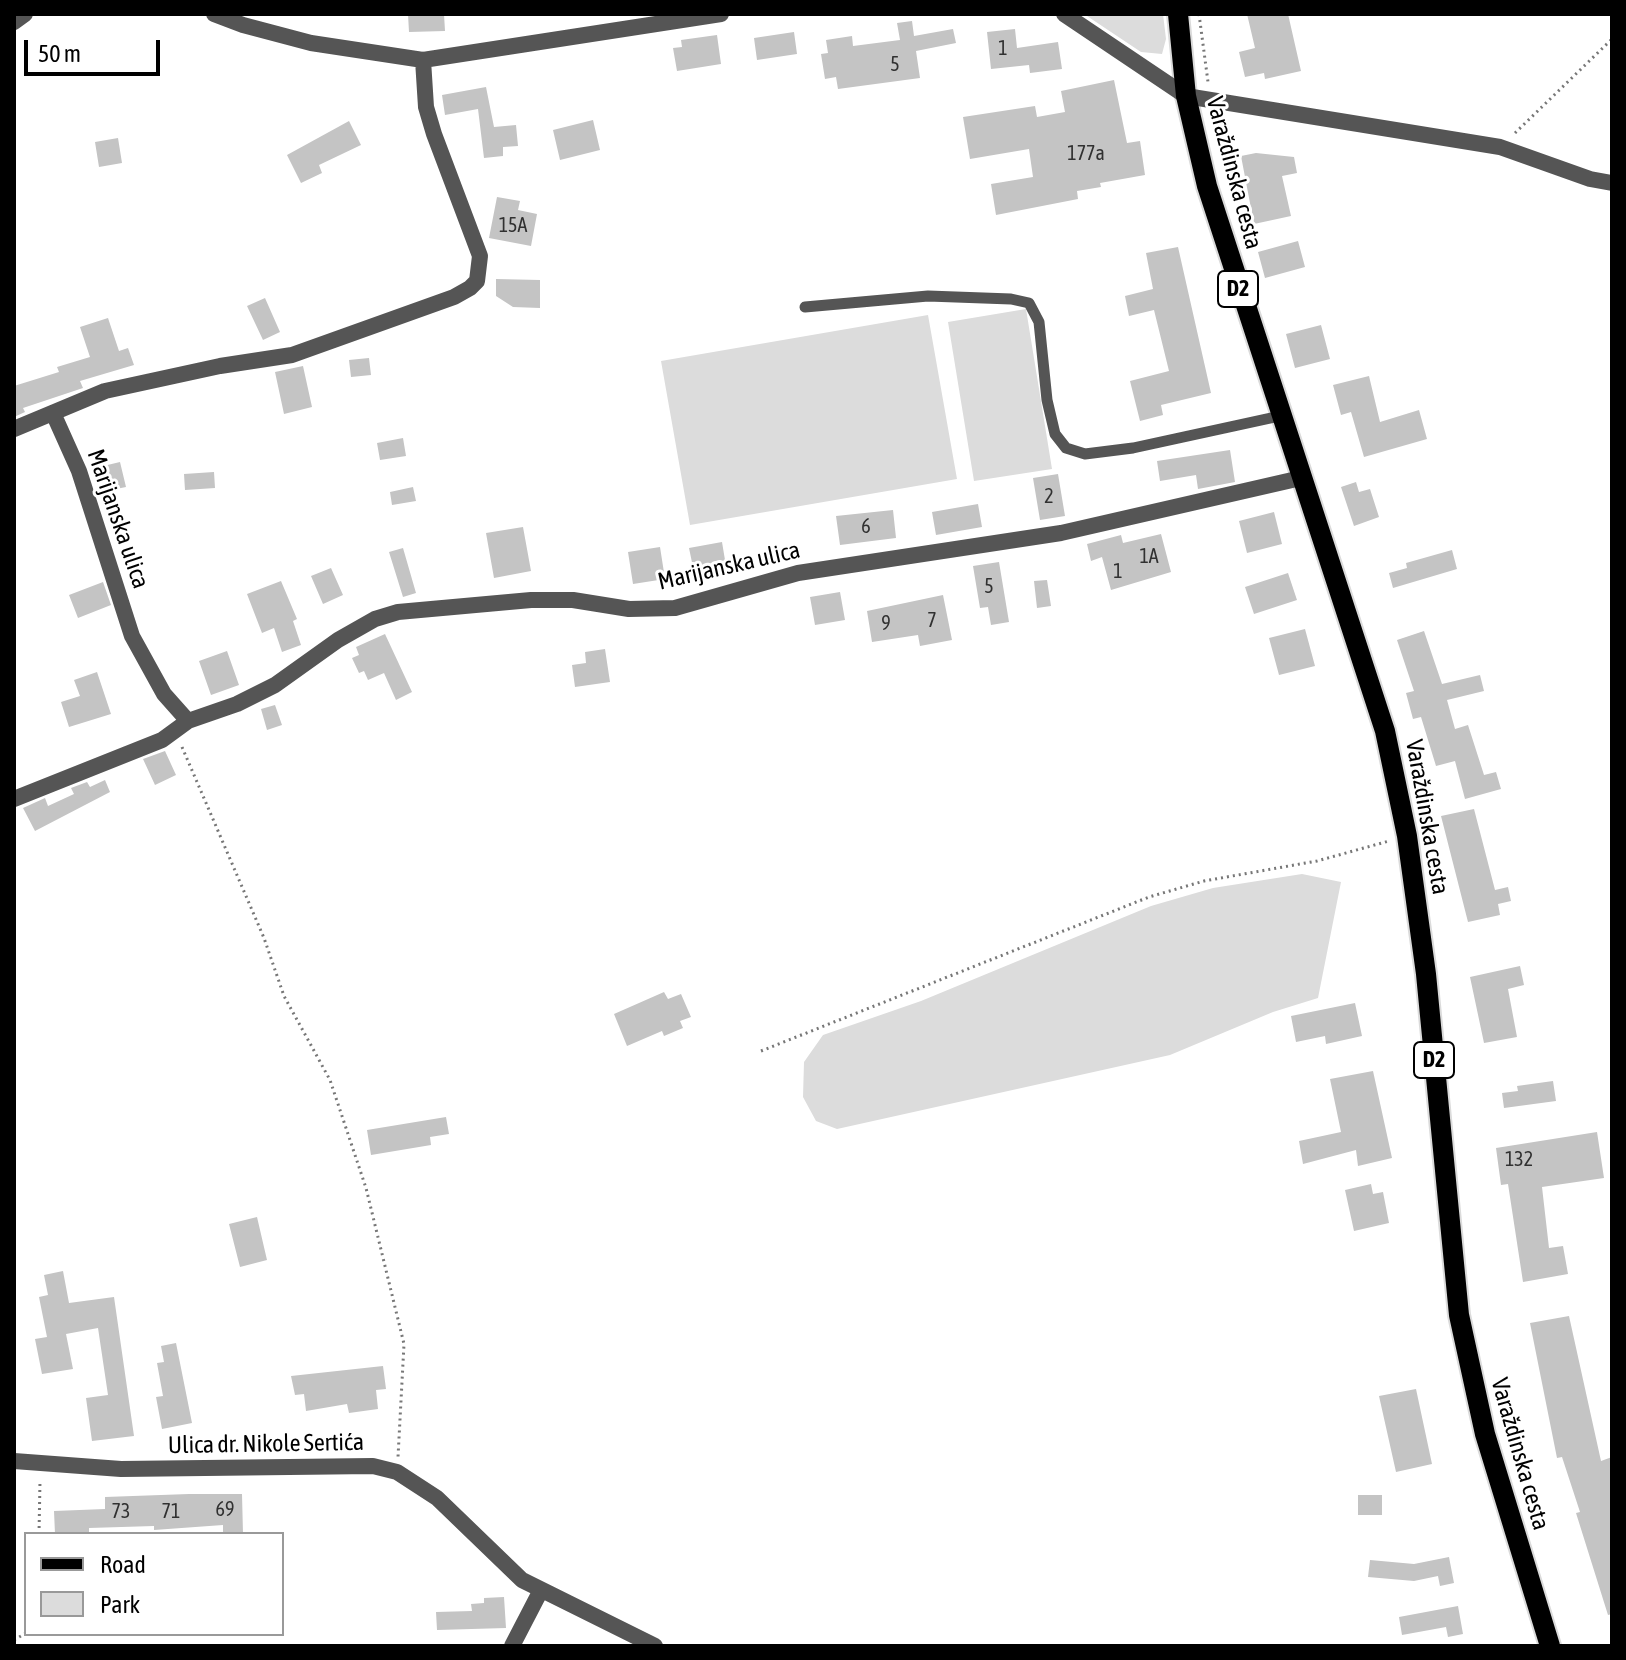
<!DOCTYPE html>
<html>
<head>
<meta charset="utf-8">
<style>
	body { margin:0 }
	#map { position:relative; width:1626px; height:1660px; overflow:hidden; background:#fff; font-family:"Asap Condensed",sans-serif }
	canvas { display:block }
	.frame { position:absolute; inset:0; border:16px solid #000; pointer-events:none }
	.legend { position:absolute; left:24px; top:1532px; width:260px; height:104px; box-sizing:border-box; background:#fff; border:2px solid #999; margin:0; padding:10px 14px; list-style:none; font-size:24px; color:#000 }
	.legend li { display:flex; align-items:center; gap:16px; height:40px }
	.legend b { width:40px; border:2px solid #999 }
	.scale { position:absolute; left:24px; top:40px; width:136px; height:36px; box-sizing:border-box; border:4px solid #000; border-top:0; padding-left:10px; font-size:24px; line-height:28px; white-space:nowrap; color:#000; -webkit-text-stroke:6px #fff; paint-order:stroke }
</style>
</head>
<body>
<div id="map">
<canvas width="1626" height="1660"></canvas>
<div class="frame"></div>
<ul class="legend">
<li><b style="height:10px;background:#000"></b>Road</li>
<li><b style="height:22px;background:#dcdcdc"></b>Park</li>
</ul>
<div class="scale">50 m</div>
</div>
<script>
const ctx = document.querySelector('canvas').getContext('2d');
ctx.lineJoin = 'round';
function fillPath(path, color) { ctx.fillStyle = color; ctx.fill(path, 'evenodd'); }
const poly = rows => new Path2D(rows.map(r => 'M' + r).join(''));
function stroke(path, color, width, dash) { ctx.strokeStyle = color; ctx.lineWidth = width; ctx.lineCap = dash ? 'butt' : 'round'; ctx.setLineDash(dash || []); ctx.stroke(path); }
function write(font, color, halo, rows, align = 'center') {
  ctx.font = font + ' "Asap Condensed",sans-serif'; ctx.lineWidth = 6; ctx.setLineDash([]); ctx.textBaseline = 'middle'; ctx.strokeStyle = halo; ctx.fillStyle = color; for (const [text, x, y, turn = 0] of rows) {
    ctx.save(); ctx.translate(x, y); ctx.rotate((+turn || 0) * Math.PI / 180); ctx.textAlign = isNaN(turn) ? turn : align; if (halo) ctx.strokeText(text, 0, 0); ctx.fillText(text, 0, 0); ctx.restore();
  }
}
const green = poly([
	[1084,14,1163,14,1166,39,1162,54,1141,52],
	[1026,309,1052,469,974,481,948,322],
	[928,315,957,479,690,525,661,361],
	[1302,874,1341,882,1318,998,1273,1012,1170,1055,837,1129,816,1121,803,1097,804,1062,823,1035,921,1001,1151,906,1213,888]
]);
const building = poly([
	[408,14,444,14,445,31,409,32],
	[1247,14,1288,14,1301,71,1265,79,1264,73,1245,77,1239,52,1255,48],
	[912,21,914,36,953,29,956,43,916,51,920,78,838,89,836,77,825,79,821,54,828,53,826,40,852,36,853,46,900,40,897,23],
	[1015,29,1017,48,1058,42,1062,69,1030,73,1029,65,991,69,987,32],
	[794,32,797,54,757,60,754,38],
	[717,35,721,64,677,71,673,48,682,47,681,40],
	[1114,80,1127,143,1140,141,1145,175,1100,183,1101,187,1077,191,1078,199,996,215,991,184,1033,177,1029,149,970,159,963,117,1035,106,1037,117,1065,112,1061,91],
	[486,87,494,127,516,125,518,146,503,147,503,156,484,158,478,109,445,115,442,95],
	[593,120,600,150,560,160,553,130],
	[349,121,361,145,319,165,322,173,301,183,287,155],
	[118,138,122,163,99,167,95,142],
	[1256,153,1294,157,1297,173,1282,176,1291,216,1254,224,1241,156],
	[497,197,520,201,518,210,537,214,531,246,489,238],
	[1298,241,1305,267,1265,278,1258,252],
	[1178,247,1211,393,1161,405,1163,415,1140,421,1130,381,1169,371,1154,310,1129,316,1125,296,1153,289,1146,253],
	[496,279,540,280,540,308,513,307,496,296],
	[265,298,280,332,263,340,247,306],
	[108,318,119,351,128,348,134,365,80,381,83,388,23,408,25,412,14,417,14,386,59,372,57,367,90,357,80,327],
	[1321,325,1330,359,1295,368,1286,334],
	[369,358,371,375,351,377,349,360],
	[303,366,312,407,284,414,275,372],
	[1369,376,1380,422,1419,410,1427,439,1364,457,1351,412,1341,415,1333,385],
	[403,438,406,456,380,460,377,443],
	[1230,450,1235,482,1198,489,1196,475,1160,481,1157,461],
	[120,462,126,487,101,492,95,468],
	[214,472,215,488,185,490,184,474],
	[1058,474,1065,516,1040,520,1033,478],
	[1356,482,1359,492,1370,489,1379,517,1354,526,1341,487],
	[413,487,416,501,392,505,390,492],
	[978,504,982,527,936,535,932,512],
	[893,510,896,538,840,545,836,516],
	[1274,512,1282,544,1247,553,1239,521],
	[523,527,531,571,494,578,486,533],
	[1161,534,1171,572,1111,590,1102,557,1091,561,1087,544,1121,535,1123,543],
	[722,542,727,572,695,577,689,548],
	[660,547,665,579,633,584,628,552],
	[403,548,416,593,403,597,389,552],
	[1452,550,1457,569,1393,588,1389,573,1407,568,1406,563],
	[999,562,1009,622,991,625,988,607,980,608,973,566],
	[331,568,343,595,323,604,311,576],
	[1288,573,1297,600,1254,614,1245,587],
	[1047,580,1051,606,1037,608,1034,581],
	[281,581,297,619,293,621,301,645,282,652,274,628,262,633,247,594],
	[103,582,111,605,78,618,69,595],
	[840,592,845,620,815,625,810,597],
	[943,595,952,640,920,646,918,635,872,642,867,611],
	[1305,629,1315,666,1279,675,1269,638],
	[1424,631,1442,684,1480,675,1484,691,1447,700,1455,729,1468,725,1484,775,1496,772,1501,789,1465,799,1455,761,1436,766,1421,717,1413,719,1406,693,1414,691,1397,640],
	[385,634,412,692,396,700,384,673,368,680,364,671,359,673,352,658,359,655,356,647],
	[605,649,610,682,575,687,572,665,586,663,585,652],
	[227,651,239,685,211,695,199,661],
	[97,672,111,714,69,727,61,702,80,696,74,680],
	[275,705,282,725,267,730,261,709],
	[165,751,176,775,155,785,143,759],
	[105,780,110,792,35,831,23,808,45,798,48,806,74,794,71,788,87,782,90,787],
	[1474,809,1495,890,1508,887,1511,901,1498,904,1500,915,1468,922,1441,816],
	[1520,966,1524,985,1508,989,1517,1037,1484,1043,1470,977],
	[664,992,668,999,681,994,691,1017,680,1021,683,1028,664,1036,662,1031,627,1046,614,1014],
	[1355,1003,1362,1036,1326,1044,1325,1036,1296,1042,1291,1016],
	[1373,1071,1392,1158,1358,1166,1356,1150,1303,1164,1299,1141,1341,1132,1330,1079],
	[1553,1081,1556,1101,1504,1108,1502,1093,1518,1091,1517,1086],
	[446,1117,449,1134,430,1137,431,1145,371,1155,367,1130],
	[1597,1132,1604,1178,1542,1187,1549,1248,1563,1246,1568,1274,1523,1282,1508,1184,1501,1185,1496,1148],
	[1371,1184,1373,1194,1383,1192,1389,1223,1354,1231,1345,1190],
	[257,1217,267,1260,240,1267,229,1224],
	[63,1271,69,1303,114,1297,134,1436,92,1441,86,1398,108,1395,98,1328,66,1334,73,1369,42,1374,35,1339,47,1337,39,1297,48,1295,44,1275],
	[1569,1316,1601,1461,1612,1457,1612,1614,1608,1615,1576,1513,1580,1512,1562,1457,1557,1458,1530,1323],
	[176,1343,192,1423,162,1429,156,1397,163,1396,157,1363,164,1362,161,1346],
	[383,1366,386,1389,376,1390,378,1409,349,1413,347,1404,306,1411,304,1394,295,1395,291,1376],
	[1416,1389,1432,1464,1396,1472,1379,1396],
	[189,1494,242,1494,243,1534,223,1534,223,1525,154,1530,154,1526,89,1528,89,1534,55,1534,54,1511,105,1509,105,1497],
	[1358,1495,1382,1495,1382,1515,1358,1515],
	[1449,1557,1454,1583,1440,1586,1438,1576,1414,1581,1368,1577,1370,1560,1414,1564],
	[504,1597,506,1628,437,1630,436,1612,472,1611,471,1604,484,1603,484,1598],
	[1458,1606,1463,1634,1448,1637,1446,1627,1402,1635,1399,1617]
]);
const path = poly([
	[1199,14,1208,82],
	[1214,117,1220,149],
	[1515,133,1612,39],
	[182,747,264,938,284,996,330,1080,366,1188,404,1344,398,1457],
	[761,1051,1149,897,1204,881,1317,861,1389,841],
	[39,1534,40,1481],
	[14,1640,26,1633]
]);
const service = poly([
	[805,307,928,296,1011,299,1029,303,1039,322,1047,400,1055,434,1066,448,1085,454,1133,448,1280,416]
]);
const minor = poly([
	[214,14,243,25,311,43,423,60,721,14],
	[1064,14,1186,96,1500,147,1590,179,1612,183],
	[14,22,25,14],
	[53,413,79,471,132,636,164,694,188,721],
	[14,429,105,391,220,366,292,355,454,297,470,288,477,281,480,256,434,134,426,107,423,60],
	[14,799,162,740,188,721,237,704,275,685,338,640,375,619,398,612,531,600,573,600,629,609,675,608,798,573,1061,533,1301,478],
	[14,1461,121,1469,373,1466,397,1472,437,1498,522,1580,655,1646],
	[512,1646,540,1592]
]);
const primary = poly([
	[1178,14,1186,96,1207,186,1385,731,1407,836,1426,974,1459,1315,1485,1434,1550,1646]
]);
const numberNames = [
	["1",1003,49],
	["5",895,65],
	["177a",1086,154],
	["15A",513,226],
	["2",1049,497],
	["6",866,527],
	["1A",1149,557],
	["1",1118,572],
	["5",989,587],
	["7",932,621],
	["9",886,624],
	["132",1519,1160],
	["69",225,1510],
	["73",121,1512],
	["71",171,1512]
];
const shields = [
	[1238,289,40],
	[1434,1060,40]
];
const shieldNames = [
	["D2",1238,289],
	["D2",1434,1060]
];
const streetNames = [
	["Varaždinska cesta",1234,173,75],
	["Marijanska ulica",118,519,71],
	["Marijanska ulica",729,566,-13],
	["Varaždinska cesta",1427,817,80],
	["Ulica dr. Nikole Sertića",266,1444,-1],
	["Varaždinska cesta",1520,1454,74]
];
fillPath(green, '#dcdcdc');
fillPath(building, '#c4c4c4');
stroke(primary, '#dbdbdb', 24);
stroke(path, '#777', 3, [2, 4]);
stroke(service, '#555', 11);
stroke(minor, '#555', 16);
stroke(primary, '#000', 20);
write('20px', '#313131', null, numberNames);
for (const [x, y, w] of shields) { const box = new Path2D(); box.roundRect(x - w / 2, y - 18, w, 36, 6); ctx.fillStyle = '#fff'; ctx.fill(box); stroke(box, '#000', 2); }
write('bold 22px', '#000', null, shieldNames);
write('24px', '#000', '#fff', streetNames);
</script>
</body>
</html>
